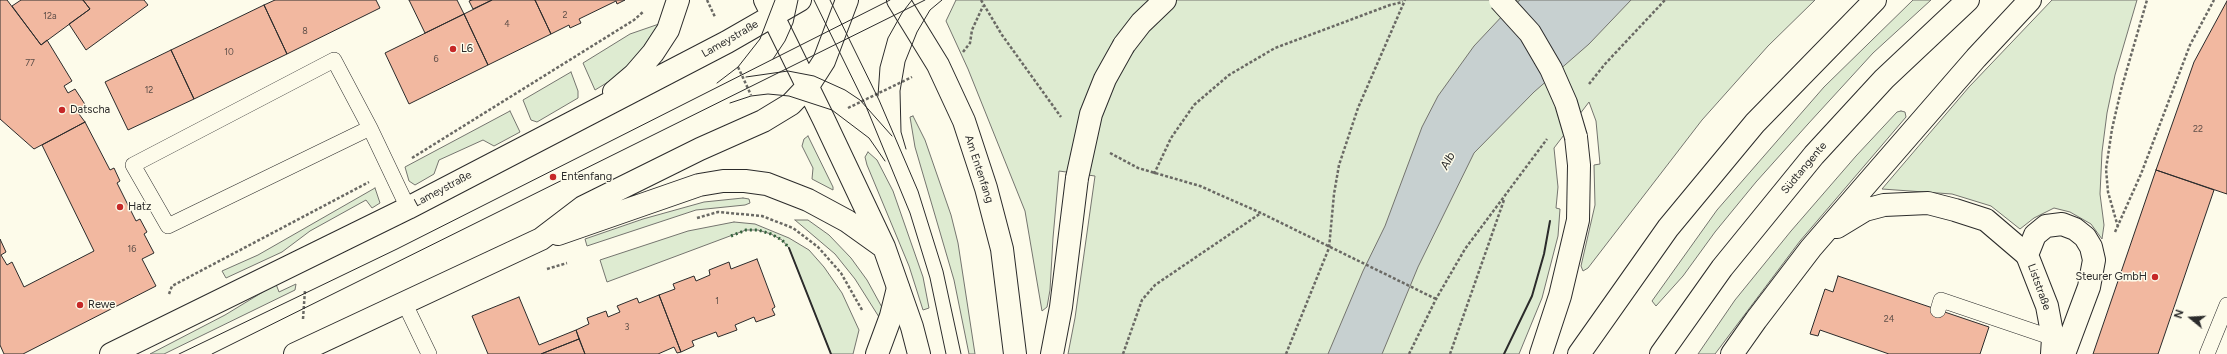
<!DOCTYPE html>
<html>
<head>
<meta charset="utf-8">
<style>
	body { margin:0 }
	#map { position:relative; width:2227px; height:354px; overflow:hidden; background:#fdfbea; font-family:Figtree,sans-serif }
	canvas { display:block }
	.north { position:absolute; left:2171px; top:298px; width:40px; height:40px; -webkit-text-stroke:3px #fdfbea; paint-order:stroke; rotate:288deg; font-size:11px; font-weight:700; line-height:16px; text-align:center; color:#2b2b2b }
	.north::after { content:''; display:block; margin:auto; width:14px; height:18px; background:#2b2b2b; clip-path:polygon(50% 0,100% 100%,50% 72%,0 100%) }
</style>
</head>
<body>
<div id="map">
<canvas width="2227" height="354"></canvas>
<div class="north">N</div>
</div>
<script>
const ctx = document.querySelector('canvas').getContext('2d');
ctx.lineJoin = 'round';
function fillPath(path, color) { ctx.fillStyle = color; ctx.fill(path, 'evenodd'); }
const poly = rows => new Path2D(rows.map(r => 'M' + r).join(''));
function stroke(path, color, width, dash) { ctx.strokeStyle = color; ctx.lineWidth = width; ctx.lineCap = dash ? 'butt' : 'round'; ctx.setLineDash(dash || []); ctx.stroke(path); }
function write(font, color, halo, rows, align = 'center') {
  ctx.font = font + ' Figtree,sans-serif'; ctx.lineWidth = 3; ctx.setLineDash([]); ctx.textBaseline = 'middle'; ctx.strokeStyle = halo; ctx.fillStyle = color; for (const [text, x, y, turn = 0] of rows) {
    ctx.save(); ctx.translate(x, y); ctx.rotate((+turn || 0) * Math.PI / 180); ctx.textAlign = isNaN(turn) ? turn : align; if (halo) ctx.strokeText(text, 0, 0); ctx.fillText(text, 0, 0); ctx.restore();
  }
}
const green = poly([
	[956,0,1815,0,1768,46,1702,120,1588,268,1583,271,1581,266,1595,205,1594,165,1600,164,1596,121,1589,102,1554,148,1558,187,1556,208,1560,209,1558,236,1542,298,1519,354,1068,354,1075,318,1095,176,1059,171,1053,238,1050,290,1047,307,1042,311,1025,211,968,69,946,21,956,0],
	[1913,0,1931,0,1873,53,1808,124,1756,182,1715,232,1683,276,1656,306,1652,301,1717,210,1824,87,1913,0],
	[2052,0,2137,0,2115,75,2107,113,2102,152,2100,194,2104,225,2102,239,2091,224,2070,212,2054,208,2034,218,2020,229,1991,206,1952,194,1882,189,1969,87,2052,0],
	[659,24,634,61,613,79,595,90,583,63,630,34,659,24],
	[571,72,578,91,578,98,537,122,531,120,523,100,571,72],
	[510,111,520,132,494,146,483,140,439,160,434,174,415,185,409,181,405,167,510,111],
	[1901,111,1905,112,1906,117,1800,241,1715,354,1698,354,1735,300,1791,231,1856,156,1897,112,1901,111],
	[913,116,925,140,951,215,958,243,975,354,969,354,954,280,915,147,910,117,913,116],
	[808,136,833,187,833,190,812,179,813,168,802,146,804,139,808,136],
	[868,152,877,160,893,191,923,277,929,308,923,310,909,266,867,165,865,157,868,152],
	[375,188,380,203,372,208,366,200,310,231,282,252,226,278,222,271,258,255,375,188],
	[743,198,749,199,750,203,745,205,696,210,587,246,585,239,643,219,704,202,743,198],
	[795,220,808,220,829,235,851,258,867,280,884,311,879,317,855,279,835,254,795,220],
	[734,222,755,224,789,238,809,250,824,267,842,293,859,330,853,354,831,354,789,248,782,240,771,234,758,230,746,230,607,282,600,260,688,231,734,222],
	[276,284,279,292,296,284,295,290,164,354,150,354,225,315,276,284]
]);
const water = poly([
	[1520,0,1631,0,1589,44,1534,92,1474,153,1418,267,1382,354,1328,354,1363,271,1385,226,1422,127,1438,96,1474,46,1505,13,1520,0]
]);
const building = poly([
	[0,0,7,0,41,45,47,40,72,81,64,86,68,93,75,89,88,109,79,114,85,122,34,149,0,119,0,0],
	[21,0,83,0,90,9,41,45,12,6,21,0],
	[83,0,144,0,148,5,86,50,69,24,90,9,83,0],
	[275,0,376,0,380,8,287,54,264,5,275,0],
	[409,0,457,0,464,14,425,33,409,0],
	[472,0,492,0,473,9,469,1,472,0],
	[492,0,535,0,551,34,488,65,464,14,492,0],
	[535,0,625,0,617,4,616,1,579,19,581,23,570,28,569,25,551,34,535,0],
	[2227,1,2227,194,2156,170,2194,62,2227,1],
	[264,5,287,54,194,99,171,50,264,5],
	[464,14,488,65,409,104,385,53,464,14],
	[171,50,194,99,128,130,105,82,171,50],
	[85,122,110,170,114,168,120,181,117,183,136,221,140,219,147,232,144,234,154,253,142,259,156,286,23,354,4,354,0,345,0,239,6,252,1,255,7,265,12,262,24,287,94,251,42,145,85,122],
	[2156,170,2214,190,2158,354,2093,354,2156,170],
	[757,259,775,307,772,309,775,315,756,322,754,317,735,325,737,330,718,337,716,332,692,341,694,346,681,352,659,295,675,289,673,284,694,276,696,281,710,275,709,270,729,262,731,269,757,259],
	[1838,276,1989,327,1980,354,1889,354,1820,330,1818,336,1810,334,1825,289,1833,292,1838,276],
	[659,295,681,352,677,353,674,347,658,354,585,354,576,330,589,324,587,318,606,311,608,317,620,312,617,306,637,298,639,303,659,295],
	[519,297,539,345,576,330,579,339,541,354,488,354,472,316,519,297],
	[579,339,585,354,541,354,579,339]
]);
const path = poly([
	[707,0,715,17],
	[981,0,1002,35,1061,117],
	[963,52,970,43,972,30,983,6],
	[738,67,751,95],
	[1589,84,1605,64,1665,0],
	[848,108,912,77],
	[1110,153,1138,168,1200,186,1261,213,1436,299],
	[412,158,634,20,644,11],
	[1154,174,1171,138,1194,105,1229,75,1275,48,1390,5,1403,2],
	[697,218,718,212,762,216,793,228,818,247,841,273,862,310],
	[2118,227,2108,192,2106,169,2112,129,2121,90,2147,0],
	[2115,232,2141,174,2190,45,2214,0],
	[547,269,567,263],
	[169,294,172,286,369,182],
	[303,319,305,290],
	[1123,354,1142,300,1155,285,1261,213],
	[1286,354,1329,248,1334,194,1339,165,1358,108,1405,0],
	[1409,354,1436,299,1465,249,1547,139],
	[1450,354,1504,200]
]);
const service = poly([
	[370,128,168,226,133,165,334,60,370,128,408,208],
	[404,302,429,354],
	[1938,310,1941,300,2053,338],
	[2207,354,2227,305]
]);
const minor = poly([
	[877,354,891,316,898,288],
	[2052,354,2053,338,2047,306,2027,255,2035,235,2046,226,2062,224,2075,229,2085,237,2091,247,2094,260,2089,287,2064,354]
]);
const primary = poly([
	[765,0,824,120,884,247,912,327,919,354],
	[898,0,938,65,964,121,986,188,1002,249,1015,354],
	[614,92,634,75,653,53,668,30,678,0],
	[558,234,699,185,723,181,745,181,767,184,808,200,847,221,882,246],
	[111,354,408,208,727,42,800,0],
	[295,354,541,239,583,207,700,149,763,121,791,104,808,86,824,61,847,0]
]);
const trunk = poly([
	[1124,45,1141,23,1165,0],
	[1837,227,1865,210,1884,205,1928,203,1955,210,1986,220,2027,255],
	[1052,354,1061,307,1077,178],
	[1541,354,1560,296,1578,220,1579,165,1576,137],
	[1579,354,1668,228,1755,123,1875,0],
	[1661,354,1722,268,1814,155,1884,79,1968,0],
	[1732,354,1756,320,1811,248,1976,58,2030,0]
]);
const tram = poly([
	[814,0,865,104,910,213,930,278,946,354],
	[830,0,879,100,918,191,943,271,961,354],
	[773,59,785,41,793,23,798,0],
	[746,77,788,71,814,76,845,90,860,100,892,136],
	[717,83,738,67,760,39,775,0],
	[878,96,880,67,888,38,902,13,912,0],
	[730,103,751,96,768,94,789,96,832,110,869,138,885,161],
	[906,149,901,132,900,91,905,62,917,32,930,10,942,0],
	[179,354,397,249,890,0],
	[212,354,925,0]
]);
const trunkBridge = poly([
	[1500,0,1530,33,1551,69,1566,103,1576,137],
	[1077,178,1091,114,1105,79,1124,45]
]);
const hedge = poly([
	[731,236,746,230,758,230,771,234,782,240,789,248]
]);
const wall = poly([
	[789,248,831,354],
	[1504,354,1532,296,1544,254,1550,221]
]);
const markers = [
	[453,49,4,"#c62828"],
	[62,110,4,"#c62828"],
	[553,177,4,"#c62828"],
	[120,207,4,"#c62828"],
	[2155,277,4,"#c62828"],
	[80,305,4,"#c62828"]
];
const numberNames = [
	["2",565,15],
	["12a",50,16],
	["4",507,24],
	["8",305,31],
	["10",229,52],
	["6",436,59],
	["77",30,63],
	["12",149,90],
	["22",2198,129],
	["16",132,249],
	["1",717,301],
	["24",1889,319],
	["3",627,327]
];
const streetNames = [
	["Lameystraße",730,39,-30],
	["Südtangente",1804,168,-50],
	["Am Entenfang",979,169,72],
	["Lameystraße",443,189,-28],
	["Liststraße",2039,287,70]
];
const poiNames = [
	["L6",461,49],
	["Datscha",70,110],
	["Entenfang",561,177],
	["Hatz",128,207],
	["Steurer GmbH",2147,277,"right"],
	["Rewe",88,305]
];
const waterNames = [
	["Alb",1448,161,-63]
];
fillPath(green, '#deebd1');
stroke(green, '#74746e', 1);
fillPath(water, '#c7d0d0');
stroke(water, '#74746e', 1);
fillPath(building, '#f2b8a0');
stroke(building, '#2b2b2b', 1);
stroke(service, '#2b2b2b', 16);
stroke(minor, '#2b2b2b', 24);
stroke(primary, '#2b2b2b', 24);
stroke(trunk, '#2b2b2b', 24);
stroke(path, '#6a6964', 2.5, [3, 2]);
stroke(service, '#fdfbea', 15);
stroke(minor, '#fdfbea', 22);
stroke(primary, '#fdfbea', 22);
stroke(trunk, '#fdfbea', 22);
stroke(tram, '#2b2b2b', 1);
stroke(trunkBridge, '#2b2b2b', 24, []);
stroke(trunkBridge, '#fdfbea', 22);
stroke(hedge, '#34623c', 3, [2, 3]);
stroke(wall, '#2b2b2b', 2);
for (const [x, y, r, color] of markers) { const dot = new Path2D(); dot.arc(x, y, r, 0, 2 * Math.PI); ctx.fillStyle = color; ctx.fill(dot); stroke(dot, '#fdfbea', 1.5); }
write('9px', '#5d4e48', null, numberNames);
write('11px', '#2b2b2b', '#fdfbea', streetNames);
write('11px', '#2b2b2b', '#fdfbea', poiNames, 'left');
write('italic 12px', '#2b2b2b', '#fdfbea', waterNames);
</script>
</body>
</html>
